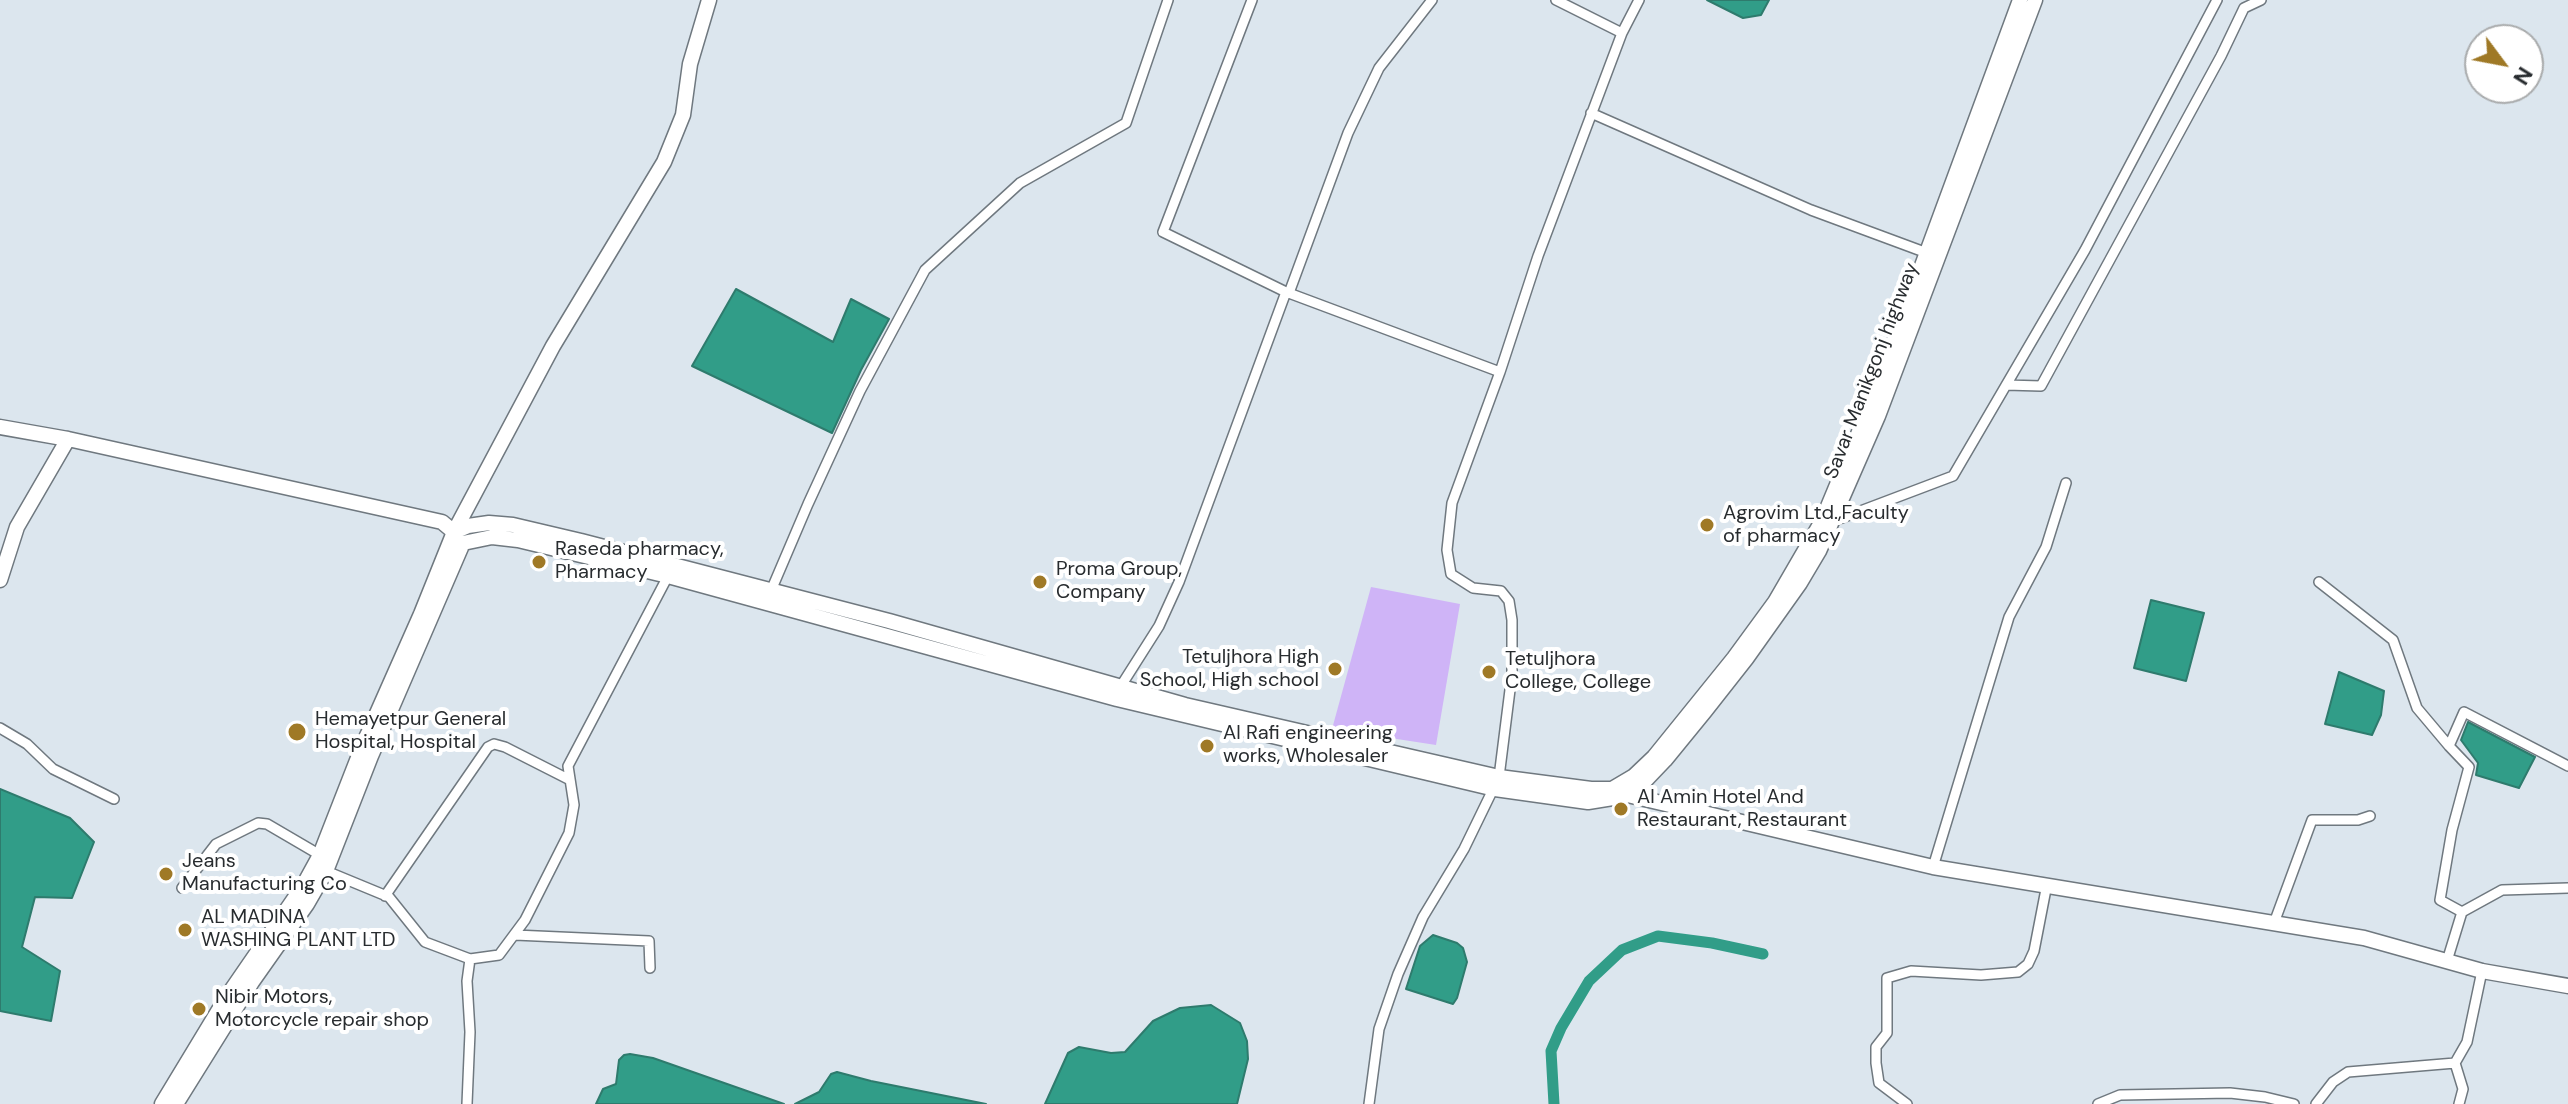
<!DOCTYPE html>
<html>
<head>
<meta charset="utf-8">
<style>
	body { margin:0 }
	#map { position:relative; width:2568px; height:1104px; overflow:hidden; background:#dce6ee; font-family:"DM Sans",sans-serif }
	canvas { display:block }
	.north { position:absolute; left:2464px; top:24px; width:80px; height:80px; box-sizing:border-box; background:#fff; border:2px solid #a9abac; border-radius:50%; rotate:122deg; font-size:22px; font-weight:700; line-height:32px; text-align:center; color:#282c2f }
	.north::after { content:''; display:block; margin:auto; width:28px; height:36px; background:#9f7926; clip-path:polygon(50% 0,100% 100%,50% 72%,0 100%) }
</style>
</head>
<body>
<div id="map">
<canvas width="2568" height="1104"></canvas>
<div class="north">N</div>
</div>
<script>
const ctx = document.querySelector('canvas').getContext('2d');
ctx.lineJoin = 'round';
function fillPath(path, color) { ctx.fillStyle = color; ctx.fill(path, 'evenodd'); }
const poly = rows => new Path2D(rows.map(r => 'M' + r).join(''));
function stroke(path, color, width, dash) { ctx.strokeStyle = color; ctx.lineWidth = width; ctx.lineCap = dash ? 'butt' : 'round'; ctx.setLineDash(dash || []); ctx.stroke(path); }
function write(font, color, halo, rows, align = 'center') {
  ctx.font = font + ' "DM Sans",sans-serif'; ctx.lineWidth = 8; ctx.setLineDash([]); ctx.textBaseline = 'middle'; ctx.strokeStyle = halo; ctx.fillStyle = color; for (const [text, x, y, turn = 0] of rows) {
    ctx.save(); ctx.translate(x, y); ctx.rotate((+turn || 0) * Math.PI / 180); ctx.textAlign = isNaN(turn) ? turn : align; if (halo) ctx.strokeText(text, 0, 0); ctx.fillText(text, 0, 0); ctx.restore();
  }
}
const green = poly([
	[1371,587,1460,604,1436,745,1332,729]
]);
const water = poly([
	[1707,0,1769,0,1761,15,1743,18,1707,0],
	[736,289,833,342,851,299,889,319,861,370,832,433,692,366,736,289],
	[2151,600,2204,613,2186,681,2134,668,2151,600],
	[2339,672,2384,691,2381,715,2372,735,2325,724,2339,672],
	[2468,722,2535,757,2519,788,2476,775,2478,763,2461,740,2468,722],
	[0,789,70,818,94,842,72,898,35,897,22,947,60,971,51,1021,0,1011,0,789],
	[1433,935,1457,943,1463,948,1467,962,1457,998,1453,1004,1406,989,1420,946,1433,935],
	[1211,1005,1240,1023,1247,1041,1248,1059,1237,1104,1045,1104,1068,1053,1079,1047,1111,1053,1125,1052,1153,1021,1180,1008,1211,1005],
	[630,1054,653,1058,784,1104,596,1104,603,1089,616,1084,619,1060,624,1055,630,1054],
	[837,1072,871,1081,986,1104,795,1104,819,1092,831,1074,837,1072]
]);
const canal = poly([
	[1554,1104,1551,1051,1561,1028,1589,981,1622,950,1658,936,1712,943,1763,954]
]);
const street = poly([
	[1252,0,1163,232,1286,292,1500,372],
	[1556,0,1622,33],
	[1591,113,1811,210,1927,253],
	[1289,293,1348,133,1379,68,1432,0],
	[2006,385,2041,386,2221,56,2244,8,2261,0],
	[1834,521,1953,476,2085,250,2217,0],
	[2319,582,2393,640,2417,708,2449,746],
	[770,593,808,504,860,391,925,270,1020,183,1126,123,1168,0],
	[1119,689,1159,626,1179,582,1286,292],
	[0,728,27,744,53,769,114,799],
	[1933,867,2009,617,2046,547,2066,483],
	[326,871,389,897,425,942,470,959],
	[182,888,216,844,258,823,267,824,320,855],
	[385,896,488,747,494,744,505,747,570,780],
	[2462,912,2440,900,2452,830,2469,767,2449,746,2464,712,2568,766],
	[2274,923,2312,820,2358,820,2370,816],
	[515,935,649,941,650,968],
	[2447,961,2462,912,2502,890,2568,888],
	[2455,1063,2463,1089,2459,1104],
	[467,1104,470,1032,467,981,470,959,499,955,525,920,569,833,574,805,568,766,668,576],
	[1369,1104,1379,1029,1398,974,1423,917,1464,849,1499,777,1512,674,1512,620,1509,601,1501,591,1473,588,1451,574,1447,550,1452,503,1500,372,1538,256,1622,33,1639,0],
	[1907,1104,1879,1083,1876,1063,1876,1047,1887,1033,1887,978,1911,971,1981,975,2018,972,2028,964,2034,951,2047,884],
	[2098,1104,2120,1095,2230,1093,2265,1097,2294,1104],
	[2316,1104,2333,1082,2348,1072,2455,1063,2467,1042,2482,971]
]);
const secondary = poly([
	[0,427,68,439,442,522,454,532,553,346,664,162,683,115,690,64,709,0],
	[0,580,17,527,68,439],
	[1619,793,1933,867,2364,938,2482,971,2568,986]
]);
const primary = poly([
	[463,543,492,537,518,540,668,576,1117,699,1495,789,1588,802,1625,796,1644,782,1665,760,1705,711,1746,659,1800,583,1819,551,1878,416,2035,0],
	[162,1104,228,995,303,886,320,855,363,745,421,614,454,532,468,526,489,523,513,525,581,541,889,621,1185,705,1499,777,1591,789,1612,789,1634,776,1654,757,1734,658,1775,602,1822,521,1874,396,2020,0],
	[176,1104,252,982,307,904,326,871,371,756,463,543]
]);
const markers = [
	[1707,525,8,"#9f7926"],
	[539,562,8,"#9f7926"],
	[1040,582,8,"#9f7926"],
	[1335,669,8,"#9f7926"],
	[1489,672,8,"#9f7926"],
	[297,732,10,"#9f7926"],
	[1207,746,8,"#9f7926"],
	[1621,809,8,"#9f7926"],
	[166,874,8,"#9f7926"],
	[185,930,8,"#9f7926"],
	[199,1009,8,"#9f7926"]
];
const streetNames = [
	["Savar Manikgonj highway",1872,371,-69]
];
const poiNames = [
	["Agrovim Ltd.,Faculty",1723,514],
	["of pharmacy",1723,537],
	["Raseda pharmacy,",555,550],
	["Pharmacy",555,573],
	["Proma Group,",1056,570],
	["Company",1056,593],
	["Tetuljhora High",1319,658,"right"],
	["School, High school",1319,681,"right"],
	["Tetuljhora",1505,660],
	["College, College",1505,683],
	["Hemayetpur General",315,720],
	["Hospital, Hospital",315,743],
	["Al Rafi engineering",1223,734],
	["works, Wholesaler",1223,757],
	["Al Amin Hotel And",1637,798],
	["Restaurant, Restaurant",1637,821],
	["Jeans",182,862],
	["Manufacturing Co",182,885],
	["AL MADINA",201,918],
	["WASHING PLANT LTD",201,941],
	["Nibir Motors,",215,998],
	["Motorcycle repair shop",215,1021]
];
fillPath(green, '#cfb4f7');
fillPath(water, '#319d88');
stroke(water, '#2e7b6d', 2);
stroke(canal, '#319d88', 11);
stroke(street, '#6f787f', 12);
stroke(secondary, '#6f787f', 17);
stroke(primary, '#6f787f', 17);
stroke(street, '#fff', 9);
stroke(secondary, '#fff', 14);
stroke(primary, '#fff', 14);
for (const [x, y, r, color] of markers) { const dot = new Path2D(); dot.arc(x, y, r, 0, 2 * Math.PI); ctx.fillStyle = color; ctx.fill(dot); stroke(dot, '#fff', 3); }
write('20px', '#282c2f', '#fff', streetNames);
write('20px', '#282c2f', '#fff', poiNames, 'left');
</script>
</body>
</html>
